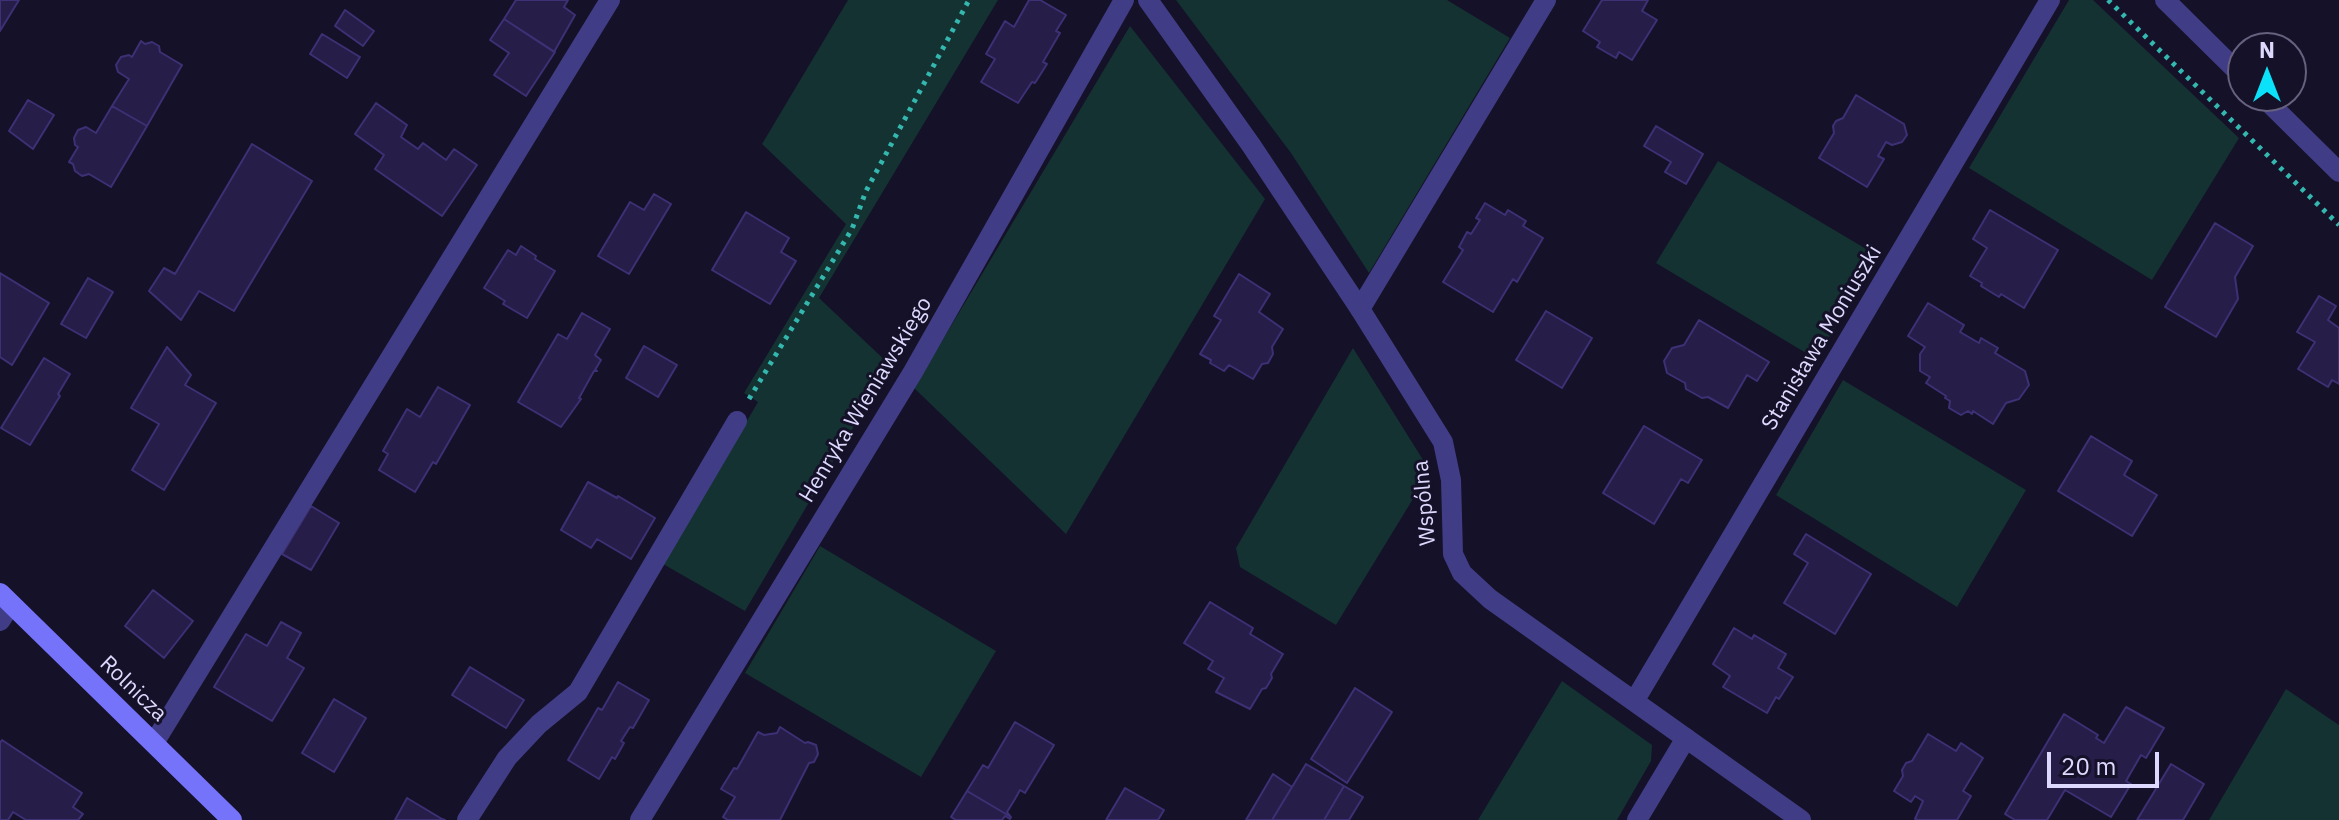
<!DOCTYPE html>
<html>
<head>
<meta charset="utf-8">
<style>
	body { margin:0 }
	#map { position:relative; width:2339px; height:820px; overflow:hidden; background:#151128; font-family:"IBM Plex Sans",sans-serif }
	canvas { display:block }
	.north { position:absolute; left:2227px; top:32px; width:80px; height:80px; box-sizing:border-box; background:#151128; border:2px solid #65617e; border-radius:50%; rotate:0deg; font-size:22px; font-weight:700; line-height:32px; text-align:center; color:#ddd9fe }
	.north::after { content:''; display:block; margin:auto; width:28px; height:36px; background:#0be1f8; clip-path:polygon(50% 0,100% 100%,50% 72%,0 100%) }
	.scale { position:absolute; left:2047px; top:752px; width:112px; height:36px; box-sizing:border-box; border:4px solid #ddd9fe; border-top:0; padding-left:10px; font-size:24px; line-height:28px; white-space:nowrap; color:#ddd9fe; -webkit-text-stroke:6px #151128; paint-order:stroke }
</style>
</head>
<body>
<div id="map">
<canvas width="2339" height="820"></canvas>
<div class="north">N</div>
<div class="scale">20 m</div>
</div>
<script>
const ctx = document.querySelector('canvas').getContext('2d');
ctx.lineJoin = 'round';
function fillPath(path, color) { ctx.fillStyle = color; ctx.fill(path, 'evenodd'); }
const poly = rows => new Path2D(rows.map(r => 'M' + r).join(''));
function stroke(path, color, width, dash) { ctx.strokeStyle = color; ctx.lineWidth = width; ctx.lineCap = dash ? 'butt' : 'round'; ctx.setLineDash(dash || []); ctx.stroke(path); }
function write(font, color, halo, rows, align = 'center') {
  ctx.font = font + ' "IBM Plex Sans",sans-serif'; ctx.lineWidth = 6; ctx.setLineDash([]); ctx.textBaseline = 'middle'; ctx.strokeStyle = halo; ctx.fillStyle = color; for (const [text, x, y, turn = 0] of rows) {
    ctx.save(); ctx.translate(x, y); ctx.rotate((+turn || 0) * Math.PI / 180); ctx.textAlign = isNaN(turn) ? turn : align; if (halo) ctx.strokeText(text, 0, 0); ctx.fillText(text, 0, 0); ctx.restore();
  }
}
const green = poly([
	[848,0,998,0,819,298,890,365,745,611,663,564,758,402,744,393,846,224,762,144],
	[1176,0,1447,0,1510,38,1369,273,1291,153],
	[2069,0,2093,0,2239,138,2152,280,1969,168],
	[1130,26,1265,199,1066,534,914,388],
	[1718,161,1878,256,1816,359,1656,263],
	[1353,348,1430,471,1336,625,1240,567,1236,548],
	[1843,380,2026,490,1957,607,1776,495],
	[820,546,996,651,921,777,745,673],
	[1562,681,1652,745,1651,761,1617,820,1478,820],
	[2286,689,2339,725,2339,820,2209,820]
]);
const building = poly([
	[0,0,19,0,0,31,0,0],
	[516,0,568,0,564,7,575,15,554,52,504,19,516,0],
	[1029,0,1040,0,1066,15,1056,31,1060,33,1043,62,1047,64,1035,83,1032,82,1018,103,981,82,995,59,986,54,1005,21,1014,27,1029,0],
	[1602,0,1648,0,1642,11,1657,20,1632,60,1619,52,1616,58,1597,47,1600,42,1583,31,1602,0],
	[345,10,374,31,363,46,335,26,345,10],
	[504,19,555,52,526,96,494,75,509,53,490,40,504,19],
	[322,34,360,57,347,78,310,54,322,34],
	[141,41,145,44,152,42,159,46,160,52,182,65,147,126,112,106,129,79,118,72,116,65,121,57,129,55,132,57,141,41],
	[1856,95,1904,124,1907,135,1902,142,1892,145,1886,142,1878,156,1884,159,1867,187,1819,158,1834,133,1833,126,1836,121,1843,118,1856,95],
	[28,100,54,115,33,149,9,131,28,100],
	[376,103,407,125,401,137,418,149,423,143,446,160,454,149,477,165,442,216,375,169,384,155,355,134,376,103],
	[112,106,147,126,111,187,89,174,82,176,75,171,73,164,69,162,78,147,75,145,74,138,78,130,86,127,96,133,112,106],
	[1656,126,1703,154,1686,184,1665,172,1671,162,1644,146,1656,126],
	[252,144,312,181,234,311,199,291,181,320,149,291,164,268,175,274,252,144],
	[654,194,671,204,629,274,598,256,630,202,644,210,654,194],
	[1485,203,1505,215,1508,210,1526,221,1523,226,1543,238,1517,282,1513,279,1493,312,1443,282,1463,250,1459,247,1467,232,1471,234,1480,220,1476,218,1485,203],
	[1990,210,2058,250,2024,308,2001,294,1999,297,1981,286,1982,283,1970,276,1987,248,1973,239,1990,210],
	[746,212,789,238,781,252,796,261,770,304,712,270,746,212],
	[2215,223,2253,246,2235,277,2238,299,2216,337,2165,307,2215,223],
	[521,246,536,256,535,259,555,271,527,318,503,304,505,301,484,288,508,250,516,255,521,246],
	[0,273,49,303,12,365,0,357,0,273],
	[1239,274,1270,294,1259,312,1283,329,1272,347,1273,354,1268,363,1262,364,1253,379,1229,365,1224,371,1210,363,1211,360,1200,354,1221,320,1214,316,1239,274],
	[88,278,113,292,86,338,61,324,88,278],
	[2319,296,2336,306,2328,320,2339,328,2339,384,2332,380,2328,387,2298,369,2315,342,2297,332,2319,296],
	[1928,303,1964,325,1960,332,1979,343,1981,338,1998,348,1995,353,2025,371,2029,385,2019,399,2006,403,1993,424,1973,411,1972,414,1968,411,1961,415,1949,408,1950,401,1945,398,1946,396,1926,383,1930,377,1920,371,1920,354,1925,347,1908,336,1928,303],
	[1546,311,1592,338,1562,388,1516,360,1546,311],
	[582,313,610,329,595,355,601,360,595,370,597,371,594,371,579,398,581,399,561,427,518,402,558,334,567,339,582,313],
	[1699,320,1769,362,1757,381,1747,375,1728,408,1708,397,1702,398,1686,389,1685,383,1667,373,1664,361,1672,348,1684,345,1699,320],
	[644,346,677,365,658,397,626,378,644,346],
	[167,347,191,375,185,385,216,403,164,490,132,470,159,424,131,408,167,347],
	[44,358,70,374,58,394,60,396,30,445,1,428,44,358],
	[438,387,470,405,436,464,433,462,415,492,379,470,388,454,383,451,407,409,420,417,438,387],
	[1644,426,1702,460,1688,483,1681,479,1654,524,1603,493,1644,426],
	[2091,436,2132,461,2124,475,2157,495,2132,536,2058,491,2091,436],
	[588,482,617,498,618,496,655,518,631,559,597,539,591,548,561,530,588,482],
	[311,506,339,523,311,570,282,554,311,506],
	[1806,534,1871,574,1835,634,1784,603,1808,563,1794,554,1806,534],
	[153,590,193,621,164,658,125,626,153,590],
	[1210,602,1253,628,1250,634,1283,654,1271,674,1272,678,1266,688,1262,689,1250,709,1216,692,1224,678,1208,669,1213,661,1184,643,1210,602],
	[281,622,301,633,287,658,304,668,272,721,214,687,246,634,267,646,281,622],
	[1734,628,1752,639,1754,635,1786,654,1778,668,1793,677,1779,699,1776,697,1767,713,1723,687,1730,676,1713,664,1734,628],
	[470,667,524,700,506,728,452,695,470,667],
	[618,682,649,700,633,728,630,727,621,741,624,743,615,759,612,757,599,779,568,760,598,708,602,710,618,682],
	[1355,688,1392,712,1347,783,1311,759,1355,688],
	[334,699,366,718,334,772,302,753,334,699],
	[2126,707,2164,728,2146,758,2141,755,2126,781,2131,784,2111,817,2065,790,2047,820,2015,820,2005,814,2064,714,2098,735,2096,738,2104,743,2126,707],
	[1015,722,1054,745,1025,793,1020,790,1015,799,1007,812,1011,817,967,791,983,765,988,768,1015,722],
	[780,727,805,743,808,742,816,745,818,754,814,762,809,763,780,820,728,820,723,817,735,797,721,789,734,768,737,769,758,732,764,735,777,733,780,727],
	[1928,734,1956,751,1961,743,1983,758,1963,791,1971,796,1957,820,1918,820,1915,819,1923,801,1915,796,1911,802,1894,791,1903,776,1902,770,1906,763,1912,761,1928,734],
	[2,740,82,793,73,807,83,814,78,820,26,820,13,812,8,820,0,820,0,743,2,740],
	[1306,764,1344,786,1324,820,1272,820,1306,764],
	[2171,764,2204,784,2183,820,2137,820,2171,764],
	[1273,774,1292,787,1272,820,1246,820,1273,774],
	[1344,786,1363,797,1349,820,1324,820,1344,786],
	[1125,788,1164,810,1158,820,1106,820,1125,788],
	[967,791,1011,817,1010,819,1005,816,1002,820,956,820,951,817,967,791],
	[407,798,442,819,445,820,395,820,407,798]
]);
const path = poly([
	[2108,0,2339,225],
	[749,399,852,229,866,191,969,0]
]);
const lane = poly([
	[1360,309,1546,0],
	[154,743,610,0],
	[467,820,507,758,539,724,578,692,737,421],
	[1637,820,1686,738]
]);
const street = poly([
	[1148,0,1251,145,1360,309,1443,442,1451,480,1453,554,1462,573,1490,599,1801,820],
	[2165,0,2243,77],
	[2262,96,2339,172],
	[0,621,11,604],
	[1635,700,2050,0],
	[640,820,913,372,1124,0]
]);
const secondary = poly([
	[0,593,232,820]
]);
const streetNames = [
	["Stanisława Moniuszki",1822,338,-59],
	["Henryka Wieniawskiego",866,400,-59],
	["Wspólna",1425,503,-95],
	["Rolnicza",133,689,44]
];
fillPath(green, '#143231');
fillPath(building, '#261d49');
stroke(building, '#3d3074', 2);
stroke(path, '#34b7af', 5, [4, 6]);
stroke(lane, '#403d86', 20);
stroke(street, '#403d86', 20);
stroke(secondary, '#7673fb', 20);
write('22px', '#ddd9fe', '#151128', streetNames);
</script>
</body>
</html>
